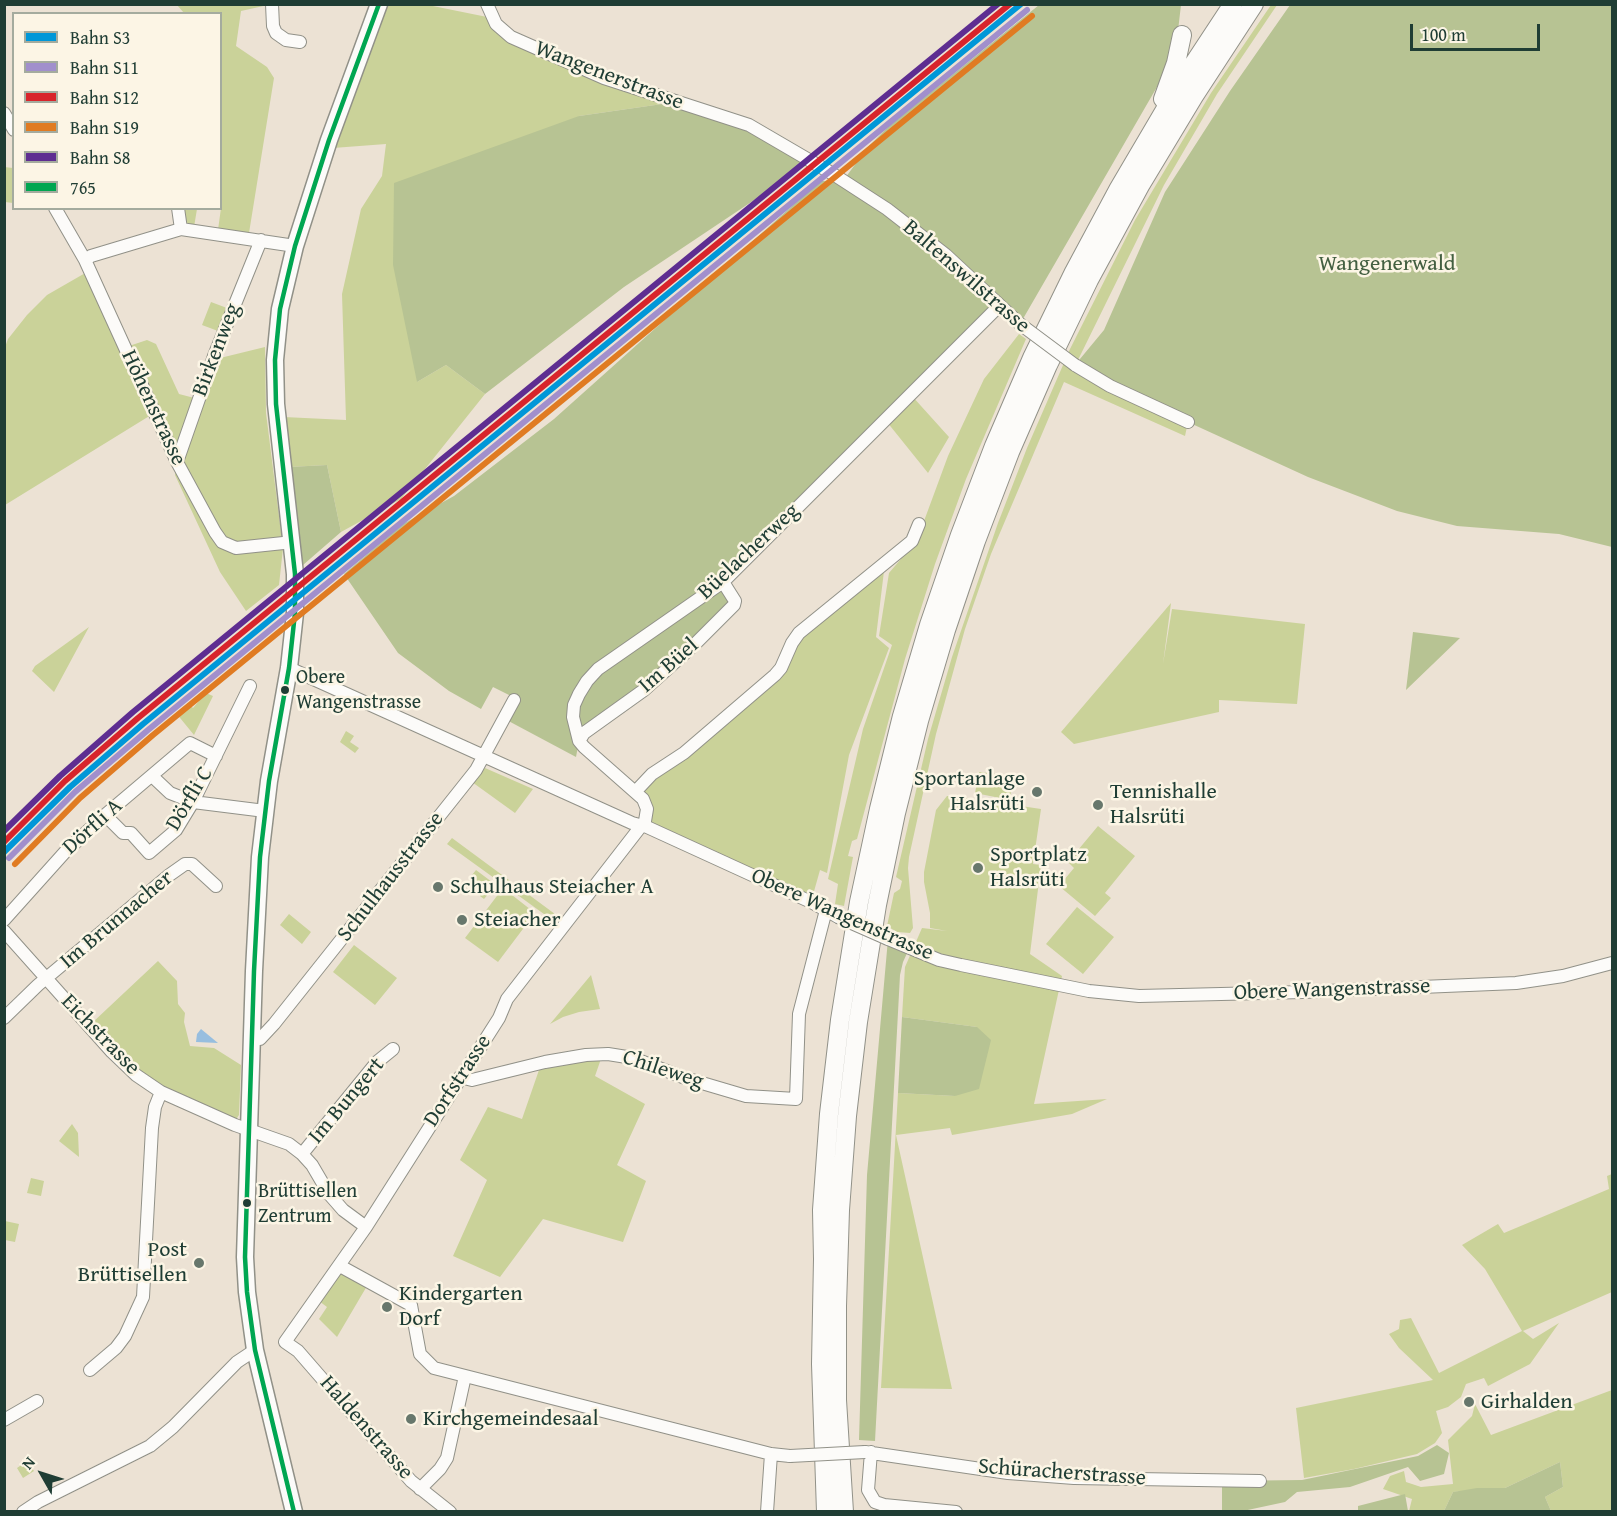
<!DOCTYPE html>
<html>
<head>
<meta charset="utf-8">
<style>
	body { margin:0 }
	#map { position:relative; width:1617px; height:1516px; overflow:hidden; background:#ece2d4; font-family:"Gentium Book Plus",serif }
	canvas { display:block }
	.frame { position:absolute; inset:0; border:6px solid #1f3d34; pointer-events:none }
	.legend { position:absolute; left:12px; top:12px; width:210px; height:198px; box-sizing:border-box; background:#fcf5e5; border:2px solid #a4ab9e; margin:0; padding:8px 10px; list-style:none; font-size:18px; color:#1f3d34 }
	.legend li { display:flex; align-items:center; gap:12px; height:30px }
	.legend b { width:30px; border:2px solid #a4ab9e }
	.north { position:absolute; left:12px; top:1444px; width:60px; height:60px; -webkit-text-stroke:4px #fcf5e5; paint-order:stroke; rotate:309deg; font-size:16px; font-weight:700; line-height:24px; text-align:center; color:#1f3d34 }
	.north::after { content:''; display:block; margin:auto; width:21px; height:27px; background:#1f3d34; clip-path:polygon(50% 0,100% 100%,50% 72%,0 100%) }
	.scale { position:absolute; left:1410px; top:24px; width:130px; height:27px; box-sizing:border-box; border:3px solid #1f3d34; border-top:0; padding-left:8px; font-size:18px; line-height:21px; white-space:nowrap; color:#1f3d34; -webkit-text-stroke:4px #fcf5e5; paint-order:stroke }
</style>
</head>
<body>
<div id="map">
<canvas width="1617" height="1516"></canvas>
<div class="frame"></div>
<ul class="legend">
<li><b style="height:8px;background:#0097d8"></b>Bahn S3</li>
<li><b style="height:8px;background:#a18fcc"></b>Bahn S11</li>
<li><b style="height:8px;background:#d8242b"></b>Bahn S12</li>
<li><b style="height:8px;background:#e07b22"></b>Bahn S19</li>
<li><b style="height:8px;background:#5e2d91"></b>Bahn S8</li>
<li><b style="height:8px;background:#00a651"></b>765</li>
</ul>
<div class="north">N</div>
<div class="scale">100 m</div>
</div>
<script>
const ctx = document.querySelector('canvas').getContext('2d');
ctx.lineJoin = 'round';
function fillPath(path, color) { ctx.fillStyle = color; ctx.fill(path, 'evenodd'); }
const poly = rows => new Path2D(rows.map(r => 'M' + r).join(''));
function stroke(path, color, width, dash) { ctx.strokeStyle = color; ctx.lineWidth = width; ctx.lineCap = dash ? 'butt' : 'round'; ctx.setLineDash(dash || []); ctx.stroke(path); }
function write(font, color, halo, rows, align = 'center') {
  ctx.font = font + ' "Gentium Book Plus",serif'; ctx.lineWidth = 5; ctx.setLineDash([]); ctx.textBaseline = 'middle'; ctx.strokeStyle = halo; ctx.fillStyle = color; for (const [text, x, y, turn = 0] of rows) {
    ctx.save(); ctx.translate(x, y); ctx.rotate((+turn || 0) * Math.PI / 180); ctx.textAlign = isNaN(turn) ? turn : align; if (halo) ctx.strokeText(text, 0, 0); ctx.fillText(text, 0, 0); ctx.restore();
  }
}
const green = poly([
	[177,5,268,5,241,11,236,46,267,67,274,78,249,233,218,230,221,208,220,14,184,13],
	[387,5,428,5,492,18,500,29,676,102,579,116,417,382,446,365,485,394,401,499,341,532,327,465,289,467,284,417,346,420,342,294,361,209,382,176,386,144,333,148],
	[1271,5,1277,5,1217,94,1164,185,1078,360,1188,422,1185,436,1064,382,991,554,965,629,936,734,909,857,908,868,913,928,910,933,897,932,887,926,894,893,900,889,902,881,896,877,928,739,952,657,998,523,1027,448,1070,349,1135,220,1211,93],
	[4,167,13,168,13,203,5,202],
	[180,209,197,209,194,227,184,225],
	[87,272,151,415,5,505,5,347,8,339,27,315,47,295],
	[211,302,227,308,218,331,202,325],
	[1019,334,1026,339,966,479,935,564,905,659,857,839,852,841,848,856,853,857,844,906,835,904,838,884,828,879,863,729,892,645,879,636,889,573,917,540,948,456,984,379],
	[147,340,156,344,179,394,202,400,216,359,265,347,266,413,283,548,279,585,246,611,220,572,175,475,177,462,129,346],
	[912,396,949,437,928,473,887,422],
	[884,571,876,637,889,648,849,755,827,873,820,870,811,902,647,827,643,783,775,675,792,643],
	[1171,603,1163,664,1172,609,1305,624,1297,704,1219,700,1219,712,1074,744,1061,732],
	[89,627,54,692,32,671,35,666],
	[206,693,213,696,194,735,176,713,188,703,193,708],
	[346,731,354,736,350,742,359,748,355,753,340,742],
	[485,768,533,789,515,813,472,782],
	[979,772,1013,776,1010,800,975,793],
	[947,796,954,796,1041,809,1033,864,1041,865,1030,954,1062,976,1034,1104,1107,1099,1072,1114,952,1135,950,1128,896,1135,952,1389,881,1388,898,1093,955,1096,977,1027,902,1017,905,967,922,928,947,931,930,928,930,913,924,882,924,872,936,810],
	[1098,826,1135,856,1105,893,1111,898,1095,916,1059,886,1074,868,1068,862],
	[452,838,559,917,555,922,447,844],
	[476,870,496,885,484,899,480,896,481,889,472,875],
	[503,888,535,913,498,962,465,938],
	[1077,907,1114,937,1083,974,1046,944],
	[289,914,311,932,302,944,280,925],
	[354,945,397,978,375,1005,333,972],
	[158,961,177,981,178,1004,185,1013,184,1022,190,1046,214,1048,241,1065,239,1115,237,1118,231,1119,176,1094,149,1078,126,1060,92,1023],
	[591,975,600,1009,579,1012,563,1017,550,1024],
	[602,1056,595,1076,645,1104,617,1165,646,1181,623,1242,543,1219,500,1277,453,1256,487,1180,460,1160,488,1107,522,1119,539,1070],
	[72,1124,78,1133,79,1157,59,1141],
	[1612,1174,1612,1292,1523,1331,1533,1339,1559,1323,1530,1364,1488,1386,1484,1378,1466,1384,1461,1397,1448,1407,1436,1411,1442,1433,1435,1443,1417,1454,1354,1469,1304,1478,1296,1408,1433,1380,1399,1348,1389,1334,1399,1329,1400,1320,1411,1318,1439,1373,1522,1331,1485,1269,1462,1245,1498,1224,1504,1233,1609,1189,1607,1176],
	[31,1178,44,1181,41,1196,27,1193],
	[5,1221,19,1224,15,1242,5,1240],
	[339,1273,345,1274,367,1286,337,1337,319,1319,327,1307,319,1301],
	[1612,1390,1612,1511,1551,1511,1545,1497,1563,1487,1560,1462,1505,1488,1453,1492,1444,1511,1409,1511,1412,1499,1383,1489,1390,1476,1404,1471,1406,1482,1421,1487,1453,1484,1448,1440,1472,1416,1475,1404,1491,1435],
	[27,1461,34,1471,23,1478,17,1468]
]);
const forest = poly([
	[1039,5,1181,5,1177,39,1161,80,1020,324,999,306,723,581,735,601,579,741,576,757,501,717,511,696,493,687,481,709,449,691,398,653,344,574,403,524,454,496,554,419,820,181,843,181,867,148,890,125],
	[1290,5,1612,5,1612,547,1559,534,1457,526,1397,511,1308,477,1131,396,1075,365,1104,330,1165,192,1230,91],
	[676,102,749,125,811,162,624,287,485,394,446,365,417,382,393,265,394,183,579,116],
	[327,465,341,532,303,565,289,467],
	[1413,632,1460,638,1406,690],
	[888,939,909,949,903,962,900,975,875,1441,859,1440,867,1175],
	[902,1017,977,1027,991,1040,979,1089,955,1096,898,1093],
	[1437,1445,1449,1453,1444,1474,1420,1481,1408,1467,1350,1487,1297,1492,1285,1502,1243,1511,1222,1512,1222,1481,1302,1480,1418,1456],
	[1560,1462,1563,1487,1545,1497,1551,1511,1444,1511,1453,1492,1477,1488,1505,1488],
	[1405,1494,1408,1511,1358,1511,1358,1506]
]);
const water = poly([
	[201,1029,218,1043,196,1042,197,1034]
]);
const minor = poly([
	[272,4,273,26,276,33,286,40,300,42],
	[487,4,496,24,511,37,604,78,749,125,833,174,887,209,946,255,1020,324],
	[4,113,14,130],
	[55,208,85,260,177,462,215,532,222,542,236,548,293,542],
	[178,208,181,229],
	[85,260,91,256,181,229,295,246],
	[1075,365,1110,386,1188,422],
	[177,462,214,356,261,240],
	[289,668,632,823,647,827,811,902,838,917],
	[579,741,584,733,644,690,694,645,734,605,735,601,723,582],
	[152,776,170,793,193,802,265,811],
	[636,791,652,774,684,753,775,675,781,668,792,643,799,633,912,541,919,524],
	[105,815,123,833,131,833,149,853,176,830,193,802,250,686],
	[4,920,65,852,105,815,190,743,216,756],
	[4,931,112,1052,136,1075,161,1092,235,1125,289,1144,302,1154,312,1165,329,1194,343,1210,366,1227],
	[888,939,939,960,961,965,1089,991,1139,996,1303,992,1516,983,1563,976,1612,963],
	[4,1018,38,985,168,876,185,864,192,864,216,886],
	[252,1039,260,1039,274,1024,476,770,514,700],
	[460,1077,472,1080,545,1062,586,1055,608,1054,633,1058,685,1078,746,1096,796,1099,799,1014,826,910],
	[302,1154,377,1062,393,1049],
	[340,1266,411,1305,420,1354,434,1368,771,1454,790,1456],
	[90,1370,116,1348,125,1336,143,1297,152,1128,155,1107,161,1092],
	[4,1420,37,1401],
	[865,1452,1008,1473,1074,1478,1260,1481],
	[871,1452,868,1490,875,1502,884,1505,956,1512],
	[420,1489,440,1469,447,1458,465,1376],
	[23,1512,38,1502,150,1446,173,1427,237,1362,255,1350],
	[450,1512,411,1481,298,1351,285,1342,366,1227,499,1018,507,999,645,821,647,809,643,799,584,747,579,741,573,717,574,705,579,694,587,681,598,669,723,582,999,306],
	[767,1512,771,1454]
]);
const major = poly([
	[294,1512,255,1350,247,1292,245,1257,254,971,260,857,269,781,289,668,295,613,295,574,276,404,275,360,280,309,295,246,329,140,379,4]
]);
const highway = poly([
	[1163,99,1176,63,1182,35],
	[826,1512,821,1364,823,1259,822,1210,829,1114,840,1020,859,902,879,809,902,716,929,625,960,535,994,446,1032,358,1074,272,1119,188,1179,86,1233,4],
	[844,1512,837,1400,837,1306,840,1210,847,1116,858,1022,877,905,896,813,919,721,946,630,976,541,1010,452,1048,365,1089,280,1141,184,1194,96,1254,4]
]);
const minorBridge = poly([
	[1020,324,1075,365],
	[838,917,888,939],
	[790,1456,865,1452]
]);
const bus1 = poly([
	[294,1512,255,1350,247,1292,245,1257,254,971,260,857,269,781,289,668,295,613,295,574,276,404,275,360,280,309,295,246,329,140,379,4]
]);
const rail1 = poly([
	[4,852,70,787,143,724,1021,4]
]);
const rail2 = poly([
	[9,858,75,792,148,730,1027,10]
]);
const rail3 = poly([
	[4,842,65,781,138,718,1010,4]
]);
const rail4 = poly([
	[15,864,80,798,153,735,1032,16]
]);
const rail5 = poly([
	[4,831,60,776,133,712,998,4]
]);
const markers = [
	[285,690,5,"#1f3d34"],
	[1037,792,6,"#67776c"],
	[1098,805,6,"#67776c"],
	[978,868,6,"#67776c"],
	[438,887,6,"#67776c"],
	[462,920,6,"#67776c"],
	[247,1203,5,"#1f3d34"],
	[199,1263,6,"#67776c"],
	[387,1307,6,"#67776c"],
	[1469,1402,6,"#67776c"],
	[411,1419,6,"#67776c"]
];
const busNames = [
	["Obere",296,678],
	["Wangenstrasse",296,703],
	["Brüttisellen",258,1192],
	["Zentrum",258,1217]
];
const streetNames = [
	["Wangenerstrasse",609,76,21],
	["Baltenswilstrasse",966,277,41],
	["Birkenweg",217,350,-69],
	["Höhenstrasse",153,408,65],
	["Büelacherweg",749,552,-43],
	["Im Büel",669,666,-41],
	["Dörfli C",190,799,-59],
	["Dörfli A",93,827,-42],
	["Schulhausstrasse",391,877,-52],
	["Obere Wangenstrasse",842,915,24],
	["Im Brunnacher",117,920,-40],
	["Obere Wangenstrasse",1332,990,-2],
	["Eichstrasse",100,1035,46],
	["Chileweg",663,1070,18],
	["Dorfstrasse",458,1081,-57],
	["Im Bungert",347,1101,-50],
	["Haldenstrasse",366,1428,49],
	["Schüracherstrasse",1062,1473,4]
];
const parkNames = [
	["Wangenerwald",1387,264]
];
const poiNames = [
	["Sportanlage",1025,779,"right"],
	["Halsrüti",1025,804,"right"],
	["Tennishalle",1110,792],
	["Halsrüti",1110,817],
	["Sportplatz",990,855],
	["Halsrüti",990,880],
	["Schulhaus Steiacher A",450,887],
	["Steiacher",474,920],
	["Post",187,1250,"right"],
	["Brüttisellen",187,1275,"right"],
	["Kindergarten",399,1294],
	["Dorf",399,1319],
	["Girhalden",1481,1402],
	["Kirchgemeindesaal",423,1419]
];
fillPath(green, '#cad299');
fillPath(forest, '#b7c393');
fillPath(water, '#97bedf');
stroke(minor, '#919188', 14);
stroke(major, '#919188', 19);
stroke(highway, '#919188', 20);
stroke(minor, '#fcfbf9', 12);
stroke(major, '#fcfbf9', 16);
stroke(highway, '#fcfbf9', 18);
stroke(minorBridge, '#919188', 14, []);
stroke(minorBridge, '#fcfbf9', 12);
stroke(bus1, '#00a651', 4.5);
stroke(rail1, '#0097d8', 6);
stroke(rail2, '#a18fcc', 6);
stroke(rail3, '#d8242b', 6);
stroke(rail4, '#e07b22', 6);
stroke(rail5, '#5e2d91', 6);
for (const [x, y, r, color] of markers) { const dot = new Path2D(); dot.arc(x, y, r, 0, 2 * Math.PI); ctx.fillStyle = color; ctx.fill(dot); stroke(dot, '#fcf5e5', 2); }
write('20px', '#1f3d34', '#fcf5e5', busNames, 'left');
write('22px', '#1f3d34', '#fcf5e5', streetNames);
write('22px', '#435f41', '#fcf5e5', parkNames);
write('22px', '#1f3d34', '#fcf5e5', poiNames, 'left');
</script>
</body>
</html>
